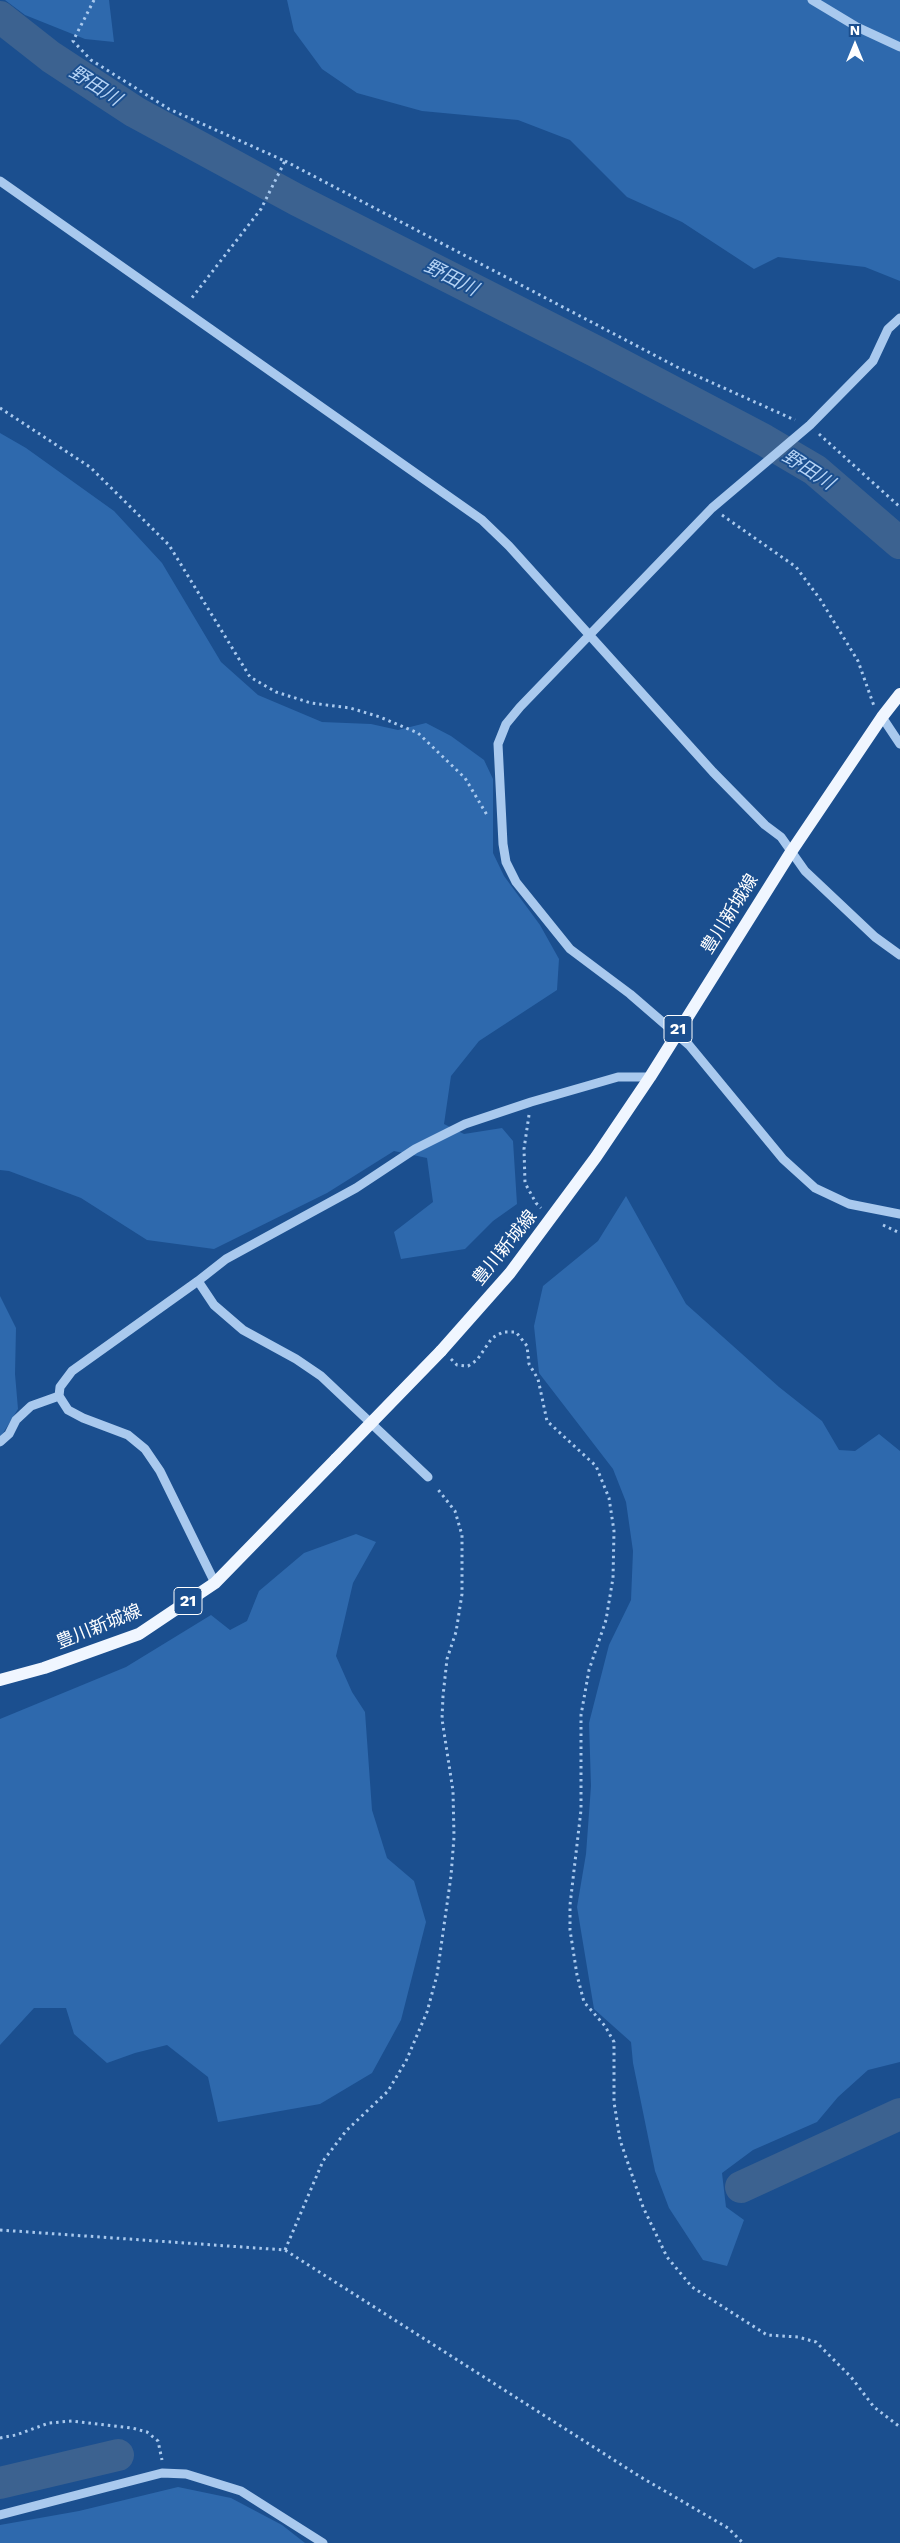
<!DOCTYPE html>
<html>
<head>
<meta charset="utf-8">
<style>
	body { margin:0 }
	#map { position:relative; width:900px; height:2543px; overflow:hidden; background:#1b4f8f; font-family:"Work Sans",sans-serif }
	canvas { display:block }
	.north { position:absolute; left:830px; top:20px; width:50px; height:50px; -webkit-text-stroke:4px #1b4f8f; paint-order:stroke; rotate:0deg; font-size:14px; font-weight:700; line-height:20px; text-align:center; color:#fff }
	.north::after { content:''; display:block; margin:auto; width:18px; height:22px; background:#fff; clip-path:polygon(50% 0,100% 100%,50% 72%,0 100%) }
</style>
</head>
<body>
<div id="map">
<canvas width="900" height="2543"></canvas>
<div class="north">N</div>
</div>
<script>
const ctx = document.querySelector('canvas').getContext('2d');
ctx.lineJoin = 'round';
function fillPath(path, color) { ctx.fillStyle = color; ctx.fill(path, 'evenodd'); }
const poly = rows => new Path2D(rows.map(r => 'M' + r).join(''));
function stroke(path, color, width, dash) { ctx.strokeStyle = color; ctx.lineWidth = width; ctx.lineCap = dash ? 'butt' : 'round'; ctx.setLineDash(dash || []); ctx.stroke(path); }
function write(font, color, halo, rows, align = 'center') {
  ctx.font = font + ' "Work Sans","Noto Sans JP",sans-serif'; ctx.lineWidth = 4; ctx.setLineDash([]); ctx.textBaseline = 'middle'; ctx.strokeStyle = halo; ctx.fillStyle = color; for (const [text, x, y, turn = 0] of rows) {
    ctx.save(); ctx.translate(x, y); ctx.rotate((+turn || 0) * Math.PI / 180); ctx.textAlign = isNaN(turn) ? turn : align; if (halo) ctx.strokeText(text, 0, 0); ctx.fillText(text, 0, 0); ctx.restore();
  }
}
const green = poly([
	[5,0,109,0,114,42,85,39,25,15],
	[287,0,900,0,900,281,865,267,778,257,754,269,682,222,627,197,570,140,518,120,422,111,357,93,322,69,294,31],
	[0,433,26,448,114,511,162,563,221,662,258,695,322,722,371,724,398,730,426,723,451,736,484,760,493,779,493,853,504,876,540,925,559,959,557,990,479,1041,451,1076,444,1124,464,1134,502,1128,513,1141,517,1204,493,1221,465,1249,401,1259,394,1232,433,1202,427,1158,394,1151,327,1193,214,1249,147,1240,81,1198,9,1171,0,1170],
	[626,1196,686,1304,779,1387,822,1421,839,1450,855,1451,879,1434,900,1451,900,2062,868,2070,838,2097,817,2122,753,2150,722,2173,726,2207,744,2220,727,2266,703,2260,669,2208,655,2171,633,2063,631,2042,594,2009,577,1907,586,1854,591,1786,589,1723,609,1645,631,1600,633,1551,626,1502,613,1469,539,1373,534,1326,543,1286,598,1241],
	[0,1296,16,1328,15,1374,18,1409,0,1438],
	[356,1534,376,1542,353,1583,336,1656,352,1692,365,1712,372,1810,387,1858,414,1881,426,1922,401,2020,372,2073,320,2104,218,2122,208,2077,167,2045,135,2053,107,2063,74,2034,66,2008,34,2008,0,2045,0,1719,126,1667,211,1615,230,1630,247,1621,259,1591,304,1553],
	[178,2487,231,2498,282,2525,305,2543,0,2543,0,2525,79,2511]
]);
const river = poly([
	[0,17,51,57,135,112,297,200,597,352,764,440,815,470,900,543],
	[741,2187,900,2114],
	[0,2483,118,2455]
]);
const path = poly([
	[94,0,73,41,91,60,169,109,285,161,261,209,191,299],
	[285,161,677,367,795,420],
	[0,408,90,467,169,545,250,677,276,692,311,703,350,708,380,717,418,733,465,778,487,815],
	[819,434,900,507],
	[722,515,796,567,820,599,858,661,874,706],
	[529,1115,524,1149,525,1183,536,1203,541,1208],
	[883,1225,900,1233],
	[451,1359,457,1365,468,1366,477,1360,492,1338,503,1332,516,1332,527,1346,529,1364,538,1379,547,1421,596,1466,609,1498,614,1531,613,1578,606,1620,589,1670,581,1715,581,1810,570,1905,570,1930,577,1975,584,2002,605,2026,614,2042,614,2102,620,2140,643,2207,667,2257,692,2287,767,2335,798,2337,816,2342,851,2377,874,2407,900,2427],
	[0,2230,285,2250,639,2476,728,2528,743,2543],
	[285,2250,323,2161,346,2131,388,2091,406,2061,427,2012,437,1975,451,1876,454,1837,453,1791,442,1719,443,1696,447,1659,456,1632,462,1594,462,1535,455,1511,436,1487],
	[0,2438,16,2435,49,2423,72,2421,132,2428,147,2432,158,2441,162,2460]
]);
const minor = poly([
	[812,0,857,27,900,47],
	[0,181,482,520,509,546,713,772,765,825,781,837,805,871,875,937,900,955],
	[900,318,888,329,873,361,810,425,712,508,520,707,506,724,498,744,503,844,506,862,516,882,570,949,630,994,689,1045,783,1159,815,1188,849,1204,900,1214],
	[882,717,900,744],
	[198,1281,214,1305,243,1330,296,1359,321,1376,428,1477],
	[0,1442,9,1434,16,1420,31,1406,59,1396],
	[215,1583,160,1471,145,1449,128,1435,83,1418,68,1410,59,1396,60,1387,72,1371,198,1281,226,1259,356,1188,415,1149,465,1124,531,1102,618,1077,650,1077],
	[0,2515,162,2473,186,2474,241,2491,323,2543]
]);
const major = poly([
	[441,1351,510,1273,596,1157,650,1077,791,852,882,717,900,694],
	[0,1680,44,1668,139,1634,215,1583,336,1459]
]);
const majorBridge = poly([
	[336,1459,441,1351]
]);
const shields = [
	[678,1029,28],
	[188,1601,28]
];
const shieldNames = [
	["21",678,1029],
	["21",188,1601]
];
const streetNames = [
	["豊川新城線",730,914,-58],
	["豊川新城線",505,1248,-51],
	["豊川新城線",99,1627,-22]
];
const waterNames = [
	["野田川",95,86,33],
	["野田川",451,278,27],
	["野田川",808,470,33]
];
fillPath(green, '#2e69ad');
stroke(river, '#3c6290', 32);
stroke(path, '#a9c9ee', 3, [2.5, 4]);
stroke(minor, '#a9c9ee', 9);
stroke(major, '#f0f6ff', 12);
stroke(majorBridge, '#f0f6ff', 12);
for (const [x, y, w] of shields) { const box = new Path2D(); box.roundRect(x - w / 2, y - 13.5, w, 27, 4); ctx.fillStyle = '#1b4f8f'; ctx.fill(box); stroke(box, '#fff', 1); }
write('bold 16px', '#fff', null, shieldNames);
write('18px', '#fff', '#1b4f8f', streetNames);
write('italic 19px', '#b5d3f5', '#1b4f8f', waterNames);
</script>
</body>
</html>
